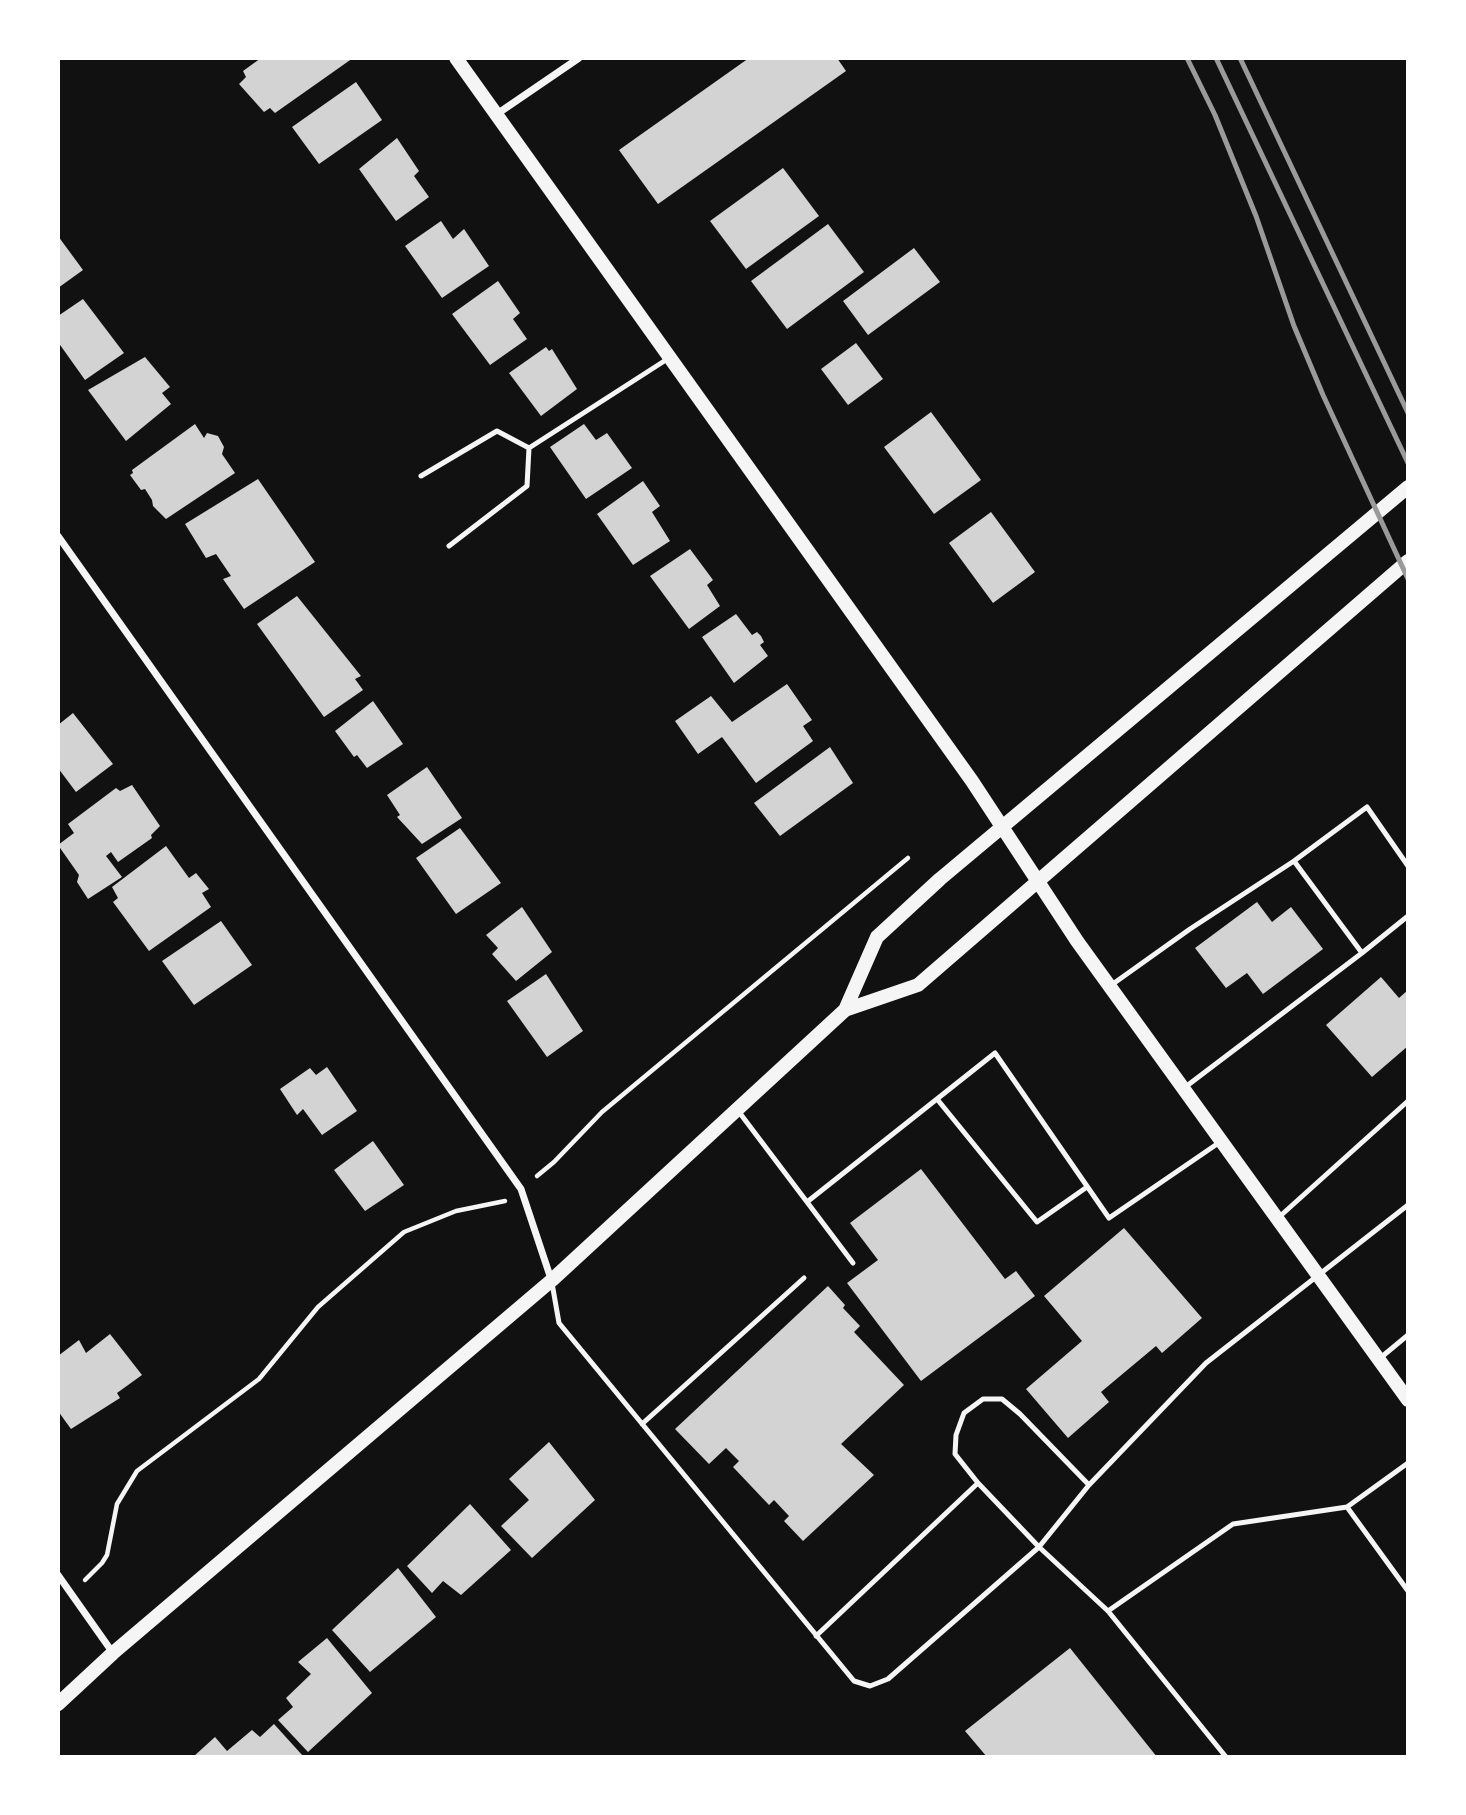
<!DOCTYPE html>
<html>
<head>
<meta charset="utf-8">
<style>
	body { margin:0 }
	#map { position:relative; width:1466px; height:1815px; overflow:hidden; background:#111; font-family:Georgia,serif }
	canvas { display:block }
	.frame { position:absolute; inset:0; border:60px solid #fff; pointer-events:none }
</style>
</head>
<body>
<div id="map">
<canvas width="1466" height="1815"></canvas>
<div class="frame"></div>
</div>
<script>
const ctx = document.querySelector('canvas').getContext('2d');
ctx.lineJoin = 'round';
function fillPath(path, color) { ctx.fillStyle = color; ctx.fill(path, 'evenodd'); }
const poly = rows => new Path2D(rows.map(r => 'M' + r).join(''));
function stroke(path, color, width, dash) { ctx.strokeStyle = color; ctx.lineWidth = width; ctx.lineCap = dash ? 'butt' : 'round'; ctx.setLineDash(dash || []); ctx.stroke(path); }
const building = poly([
	[261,58,353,58,275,113,270,108,264,112,239,84,246,77,243,71],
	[749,58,837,58,846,71,658,204,619,150],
	[356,82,382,120,319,164,292,127],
	[397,138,419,171,414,176,429,197,396,221,359,169],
	[783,168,819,216,746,269,710,221],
	[441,221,453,239,464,229,489,266,442,298,405,246],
	[828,224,864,272,787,329,751,281],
	[58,236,83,270,58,288],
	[914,248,940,282,868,335,843,301],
	[498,281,520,313,513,319,527,339,490,365,452,314],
	[83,299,124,353,85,380,58,342,58,316],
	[856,343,883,379,848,405,821,369],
	[546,347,549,351,552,349,577,389,541,416,509,373],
	[145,357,170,387,162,393,171,404,126,441,88,390],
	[931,412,981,480,934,514,884,447],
	[195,424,204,438,207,433,218,436,224,447,222,454,235,473,166,519,153,506,152,500,145,489,141,490,130,475,133,473,132,470],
	[584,424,596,440,607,433,632,468,586,499,550,447],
	[258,479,315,562,244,609,223,579,231,576,216,554,206,558,185,524],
	[643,481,660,506,652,512,670,541,633,565,597,514],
	[991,512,1035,572,993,603,949,543],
	[690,549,713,580,707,585,720,606,689,629,650,576],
	[297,596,361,676,355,679,363,690,324,717,257,624],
	[736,614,752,635,757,632,761,636,764,642,760,645,768,656,734,683,702,637],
	[787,684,812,720,803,726,813,741,756,783,722,737,698,754,675,721,711,696,732,722],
	[373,701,403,744,367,768,357,755,354,757,335,731],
	[73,713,113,764,76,792,58,768,58,725],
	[830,747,853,783,780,836,754,803],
	[427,767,462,818,422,844,397,817,400,815,387,795],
	[132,785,160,826,151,835,152,838,118,862,111,852,106,856,122,877,88,899,77,882,79,875,58,845,74,833,68,824,116,788,120,791],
	[460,828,501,883,456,914,416,858],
	[166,846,189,878,196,873,209,889,202,893,211,907,149,951,113,902,118,898,112,887],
	[1257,902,1272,922,1291,907,1323,949,1263,994,1247,973,1226,988,1195,948],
	[522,907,552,952,516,981,492,954,498,948,486,935],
	[221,921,252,965,194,1005,162,961],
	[546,974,583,1031,547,1057,507,1001],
	[1381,977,1399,998,1408,990,1408,1046,1372,1077,1326,1025],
	[327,1067,357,1111,322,1135,303,1109,297,1115,280,1089,310,1068,316,1075],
	[373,1141,404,1185,365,1211,334,1170],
	[921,1169,1005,1279,1016,1271,1035,1296,921,1381,847,1283,878,1260,850,1223],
	[1124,1228,1202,1318,1162,1353,1156,1346,1101,1392,1109,1402,1068,1438,1026,1389,1082,1341,1044,1296],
	[828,1286,845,1305,843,1308,860,1326,854,1332,904,1385,841,1444,874,1475,803,1541,784,1521,789,1516,774,1500,769,1505,733,1467,739,1461,726,1448,709,1464,675,1429],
	[110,1334,142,1375,117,1393,120,1398,71,1429,58,1411,58,1356,79,1340,86,1353],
	[549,1442,595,1500,532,1558,501,1526,529,1500,509,1479],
	[470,1504,511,1550,461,1595,443,1581,432,1593,407,1566],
	[398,1568,436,1617,370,1672,332,1630],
	[327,1638,372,1693,308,1752,278,1720,293,1707,286,1698,311,1674,298,1662],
	[1070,1648,1157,1757,987,1757,965,1731],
	[274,1724,303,1756,301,1757,193,1757,215,1737,227,1751,252,1730,260,1737]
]);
const path = poly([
	[537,1176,554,1162,602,1112,908,858],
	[85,1580,102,1563,107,1555,117,1504,137,1471,259,1379,318,1307,404,1232,456,1211,505,1201]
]);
const service = poly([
	[421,476,497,431,529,448],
	[449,546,527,486,529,448,669,358],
	[1294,861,1367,807,1408,866],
	[1362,953,1408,916],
	[1110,986,1190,929,1294,861,1362,953,1184,1088],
	[937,1099,1037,1222,1087,1187],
	[739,1112,807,1202,995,1053,1109,1218,1220,1142],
	[807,1202,853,1263],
	[1278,1218,1408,1101],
	[552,1283,559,1323,854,1681,870,1686,888,1679,1039,1547,1089,1485,1206,1363,1408,1205],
	[1379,1359,1408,1335],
	[642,1424,804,1278],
	[1408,1463,1347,1507,1408,1591],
	[978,1483,955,1454,956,1435,964,1413,983,1399,1002,1399,1020,1414,1089,1485],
	[1108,1611,1233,1524,1347,1507],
	[816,1636,978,1483,1039,1547,1108,1611,1226,1757]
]);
const minor = poly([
	[497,114,579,58],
	[58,536,521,1189,551,1279],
	[58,1575,113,1653]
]);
const secondary = poly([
	[456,58,972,781,1077,941,1408,1400],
	[845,1010,918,985,1408,561],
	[58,1704,113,1653,552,1280,845,1010,877,937,940,879,1408,487]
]);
const rail = poly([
	[1187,58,1215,115,1256,216,1294,326,1323,395,1408,579],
	[1216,58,1408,463],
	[1240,58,1408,413]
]);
fillPath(building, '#d3d3d3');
stroke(path, '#f5f5f5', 4.5);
stroke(service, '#f5f5f5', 5);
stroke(minor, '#f5f5f5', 7);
stroke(secondary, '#f5f5f5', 14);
stroke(rail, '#9a9a9a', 5);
</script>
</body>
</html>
